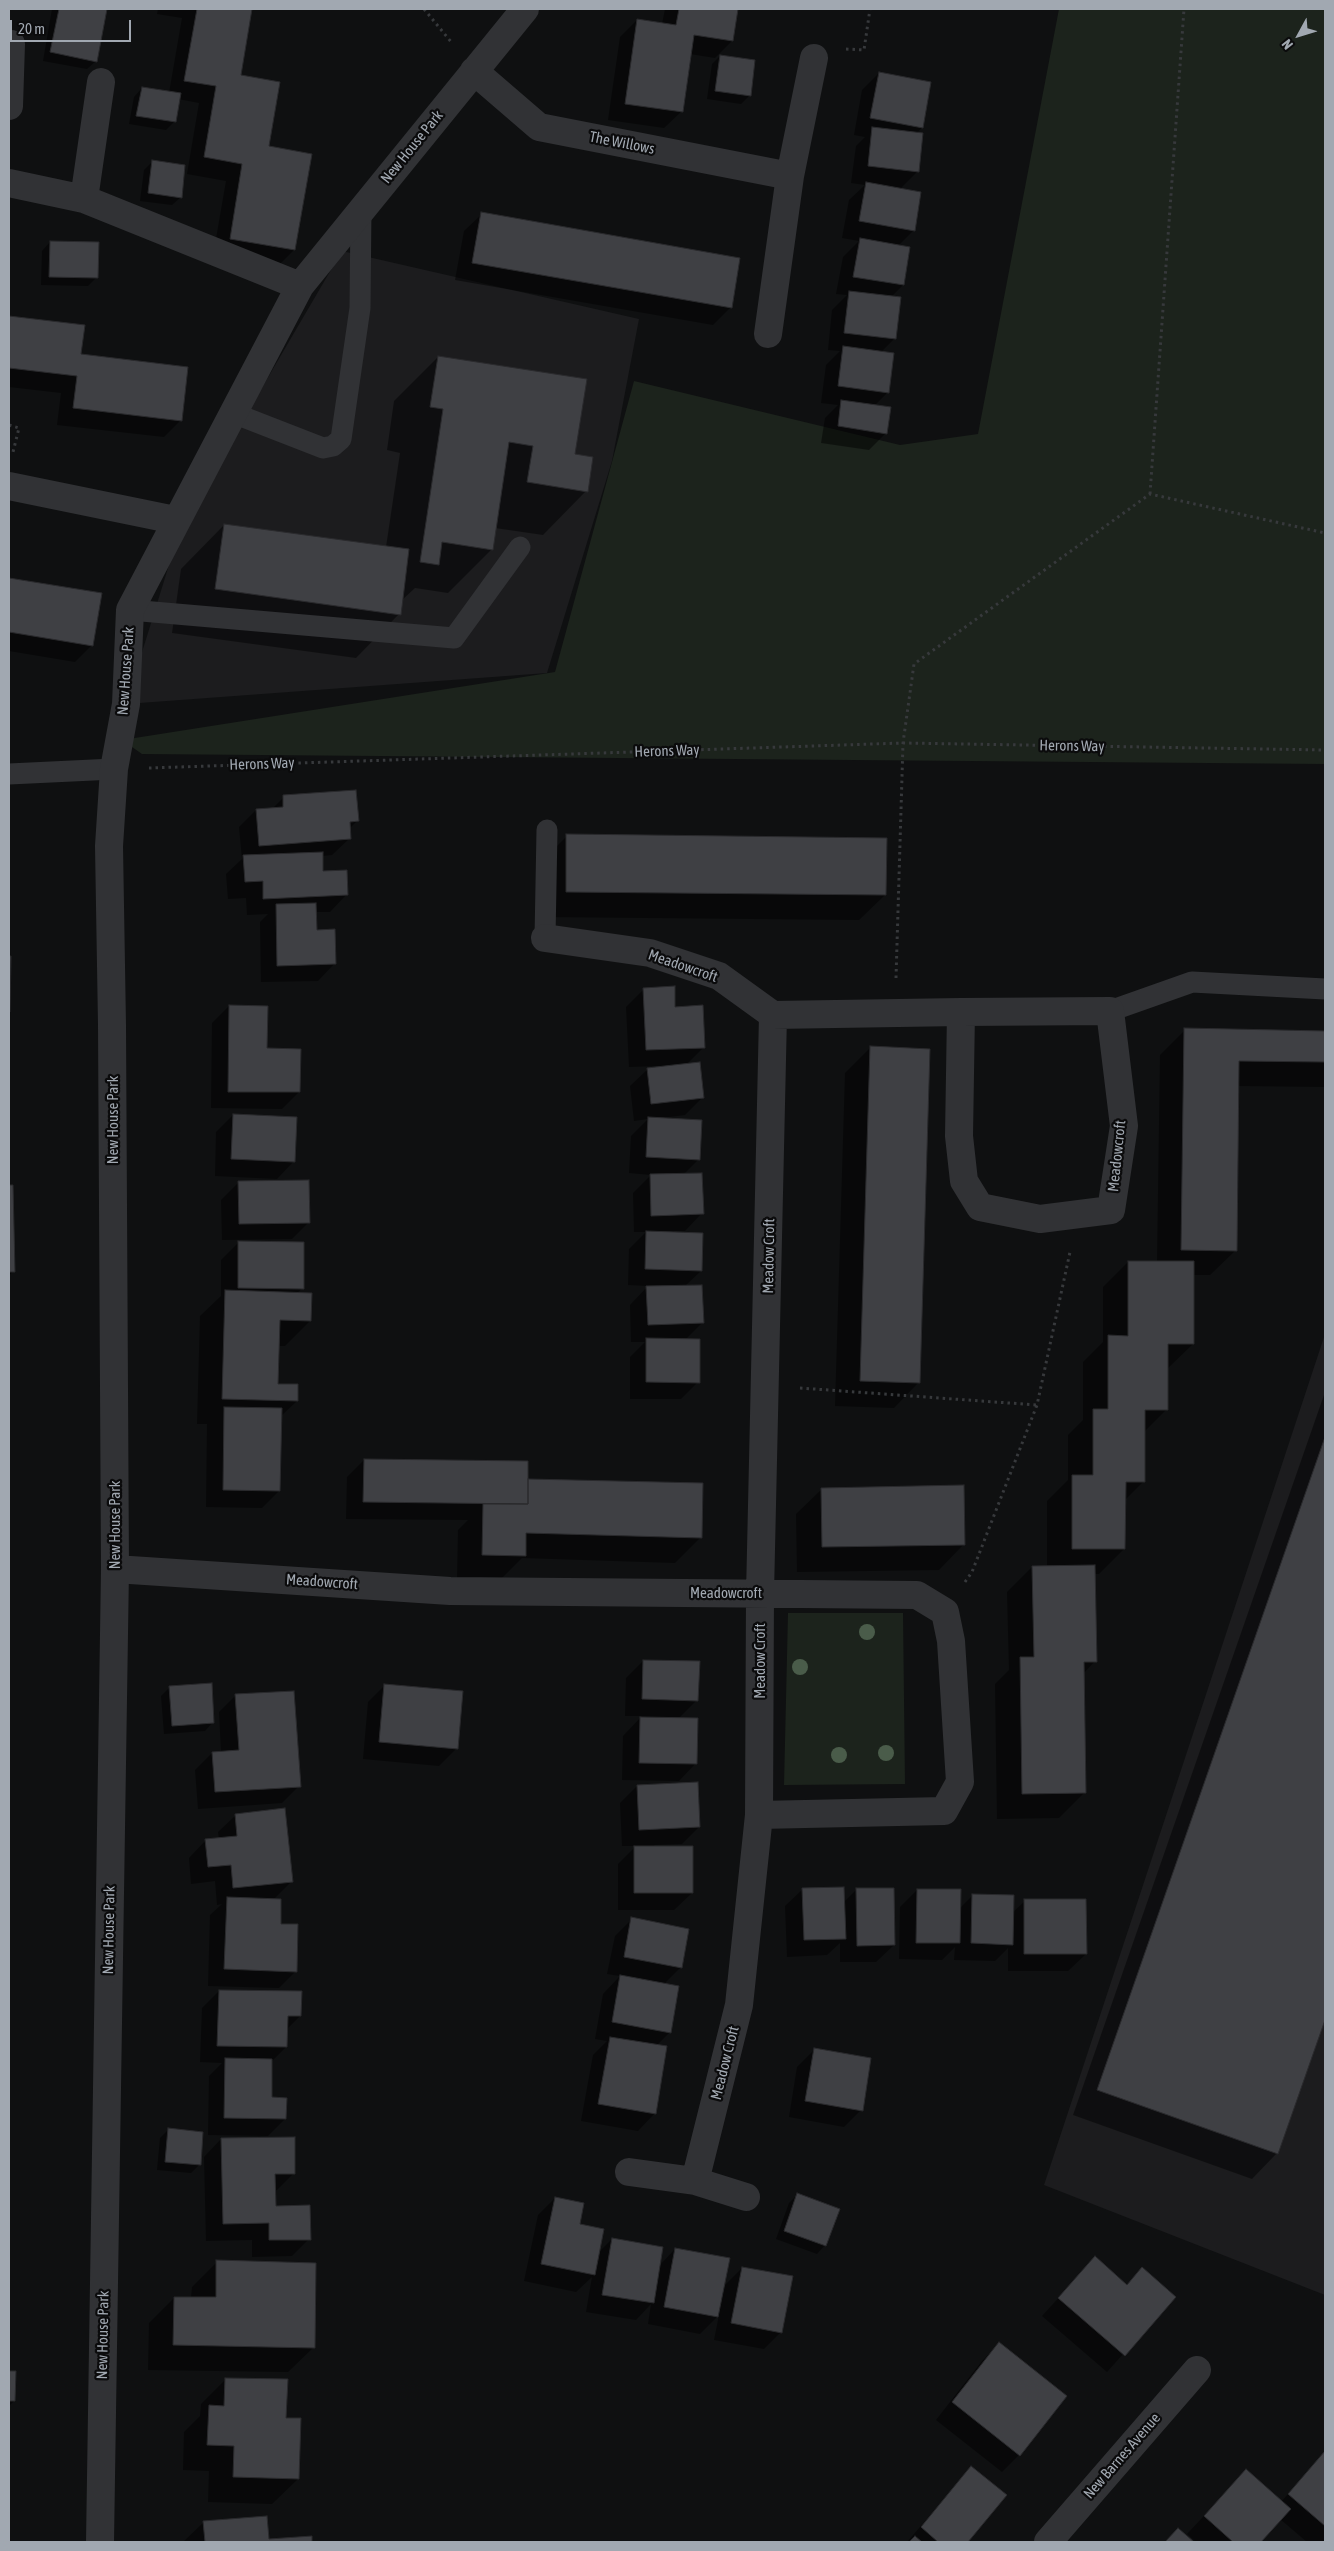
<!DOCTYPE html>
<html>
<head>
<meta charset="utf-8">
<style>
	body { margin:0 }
	#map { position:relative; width:1334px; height:2551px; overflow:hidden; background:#0f1011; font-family:"Asap Condensed",sans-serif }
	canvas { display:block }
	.frame { position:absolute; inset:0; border:10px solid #a1a8b1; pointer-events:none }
	.north { position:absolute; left:1274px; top:10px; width:50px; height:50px; -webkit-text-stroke:4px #0b0b0c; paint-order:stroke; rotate:231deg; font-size:14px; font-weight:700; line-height:20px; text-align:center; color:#a1a8b1 }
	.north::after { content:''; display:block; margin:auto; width:18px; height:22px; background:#a1a8b1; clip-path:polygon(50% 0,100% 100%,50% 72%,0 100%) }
	.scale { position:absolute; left:10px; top:20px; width:121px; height:22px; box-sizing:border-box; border:2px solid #a1a8b1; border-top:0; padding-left:6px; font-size:15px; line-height:18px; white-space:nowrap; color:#a1a8b1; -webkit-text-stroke:4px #0b0b0c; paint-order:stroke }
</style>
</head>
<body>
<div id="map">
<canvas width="1334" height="2551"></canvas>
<div class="frame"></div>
<div class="north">N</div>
<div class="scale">20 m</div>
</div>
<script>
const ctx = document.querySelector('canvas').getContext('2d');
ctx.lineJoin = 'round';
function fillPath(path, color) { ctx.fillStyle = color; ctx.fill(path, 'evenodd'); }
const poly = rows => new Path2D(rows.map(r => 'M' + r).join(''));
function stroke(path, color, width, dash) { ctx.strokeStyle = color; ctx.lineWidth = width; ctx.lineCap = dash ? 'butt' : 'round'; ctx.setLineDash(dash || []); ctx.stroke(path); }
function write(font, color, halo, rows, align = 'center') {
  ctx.font = font + ' "Asap Condensed",sans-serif'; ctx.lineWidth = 4.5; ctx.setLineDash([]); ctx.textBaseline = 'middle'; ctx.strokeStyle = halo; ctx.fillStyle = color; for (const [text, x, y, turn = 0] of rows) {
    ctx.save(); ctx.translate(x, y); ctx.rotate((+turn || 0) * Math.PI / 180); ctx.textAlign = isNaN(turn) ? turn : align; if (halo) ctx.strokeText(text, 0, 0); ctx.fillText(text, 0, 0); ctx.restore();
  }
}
const built = poly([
	[342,251,639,319,612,461,547,673,126,704,181,526],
	[1325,1334,1325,2295,1044,2185]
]);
const green = poly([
	[1059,9,1325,9,1325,764,142,754,122,740,555,672,634,381,900,445,978,434],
	[788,1613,903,1613,905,1784,784,1785]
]);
const shadow = poly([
	[52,9,106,9,96,61,87,69,43,61],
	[158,9,251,9,239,76,267,147,310,155,294,250,277,267,213,256,226,181,187,174,199,103,178,99,174,122,166,130,129,124,134,97,142,88,169,93,182,18,157,14],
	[665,9,737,9,732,41,715,58,690,54,682,111,664,128,608,120,620,37,637,20,662,24],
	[720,56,750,95,741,104,707,99,712,64],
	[879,73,922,128,915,134,922,135,917,172,900,189,914,230,898,246,909,248,903,285,891,297,895,338,880,353,888,392,874,406,886,433,869,450,821,443,825,418,838,405,821,403,826,365,840,351,828,350,832,310,847,295,836,294,843,257,859,241,842,238,849,200,865,185,851,183,856,146,865,137,854,135,862,90],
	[152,162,181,197,172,205,140,201,144,170],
	[482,214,730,308,713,325,455,280,464,231],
	[50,242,96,278,88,286,41,285,42,251],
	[9,317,83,326,80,355,181,420,164,437,57,425,61,393,9,387],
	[438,357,574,455,586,491,543,535,495,528,492,549,448,593,415,588,401,601,399,614,356,658,172,633,181,569,224,525,386,547,400,453,387,450,394,401],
	[9,579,101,594,92,645,75,662,9,651],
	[284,797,357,821,349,829,350,838,332,855,322,856,322,872,347,894,330,912,315,912,316,931,335,963,318,981,261,982,260,922,268,914,247,915,246,898,228,899,226,874,242,859,239,827,256,810,272,809],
	[567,836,885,895,859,920,542,917,542,861],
	[643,990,674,1008,703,1048,686,1065,702,1098,685,1115,661,1118,699,1159,683,1175,702,1213,685,1231,674,1231,701,1271,685,1286,702,1323,685,1340,698,1382,681,1399,630,1399,630,1357,645,1342,631,1342,630,1305,648,1286,628,1285,629,1249,646,1232,634,1232,633,1193,651,1175,629,1173,631,1136,648,1119,634,1121,630,1086,648,1069,658,1068,657,1066,629,1067,626,1007],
	[229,1006,299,1092,282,1109,211,1108,212,1023],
	[1185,1030,1325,1032,1325,1087,1238,1086,1236,1250,1210,1275,1193,1275,1193,1344,1167,1369,1167,1409,1144,1432,1143,1482,1124,1501,1124,1549,1099,1574,1094,1574,1095,1661,1083,1674,1084,1793,1059,1818,997,1819,995,1684,1009,1670,1007,1592,1032,1567,1047,1567,1047,1501,1068,1480,1068,1435,1083,1420,1083,1362,1103,1342,1103,1287,1128,1262,1157,1262,1160,1055],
	[870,1048,919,1382,894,1408,835,1406,845,1073],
	[233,1115,294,1161,277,1179,215,1176,216,1132],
	[238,1183,309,1222,292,1239,222,1240,221,1200],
	[9,1187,12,1187,13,1271,9,1276],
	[238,1243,303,1288,297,1293,310,1321,285,1346,278,1346,277,1385,297,1401,280,1417,279,1491,262,1508,206,1507,207,1424,197,1424,200,1316,221,1296,221,1260],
	[1325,1392,1325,2016,1277,2153,1252,2179,1073,2115],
	[364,1460,527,1482,701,1537,675,1563,522,1558,499,1581,457,1580,458,1530,468,1520,346,1519,347,1477],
	[822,1489,964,1544,939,1570,797,1572,796,1514],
	[643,1661,697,1700,678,1719,696,1763,679,1781,622,1780,623,1736,642,1716,625,1716,626,1678],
	[385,1685,457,1748,439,1766,363,1759,368,1702],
	[170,1687,213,1722,205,1731,164,1734,161,1696],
	[236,1695,299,1786,282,1803,198,1809,195,1770,212,1753,221,1752,219,1712],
	[637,1786,699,1827,682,1844,654,1845,692,1893,674,1910,618,1910,618,1864,636,1846,622,1846,620,1803],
	[236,1815,292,1881,273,1900,279,1925,296,1971,279,1988,208,1986,210,1915,222,1904,217,1905,215,1881,191,1884,189,1858,206,1840,219,1839,218,1832],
	[803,1889,843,1903,857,1889,894,1945,876,1962,840,1962,840,1943,827,1955,787,1957,785,1906],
	[917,1890,960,1908,973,1895,1012,1913,1025,1901,1086,1954,1068,1971,1008,1971,1008,1948,995,1961,954,1960,955,1947,942,1960,899,1959,900,1907],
	[632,1919,681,1967,664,1984,670,2032,656,2046,655,2113,638,2131,581,2121,593,2055,607,2041,595,2039,603,1994,620,1976,607,1974,615,1936],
	[219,1991,300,2016,286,2030,286,2047,271,2062,271,2099,285,2119,268,2136,208,2135,209,2076,222,2063,200,2062,202,2008],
	[814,2050,861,2110,844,2127,789,2117,797,2067],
	[168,2130,200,2164,191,2173,157,2170,160,2138],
	[221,2139,294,2173,277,2190,274,2190,275,2207,309,2239,292,2256,252,2257,252,2240,206,2241,204,2157],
	[797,2195,825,2245,817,2254,776,2239,789,2203],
	[555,2198,598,2253,612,2239,659,2266,675,2249,723,2287,742,2268,781,2332,764,2349,714,2340,719,2315,700,2334,648,2324,651,2304,636,2320,586,2312,592,2277,576,2292,524,2281,538,2215],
	[1095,2258,1126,2286,1142,2269,1174,2297,1107,2372,1042,2316],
	[217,2262,314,2347,288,2372,148,2370,149,2323,174,2298,191,2298,192,2287],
	[999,2344,1019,2455,1002,2472,936,2420,982,2361],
	[9,2372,15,2372,14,2401,9,2406],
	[226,2379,285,2419,298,2479,272,2504,208,2502,209,2471,183,2470,184,2432,200,2416,201,2404],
	[1325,2452,1325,2542,1307,2542,1280,2519,1259,2542,1196,2542,1187,2534,1246,2471,1281,2502],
	[971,2468,1005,2496,966,2542,907,2542],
	[204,2522,268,2540,311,2537,311,2542,183,2542]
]);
const building = poly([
	[59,9,107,9,97,62,50,52,59,9],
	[197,9,252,9,241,75,280,82,269,146,312,154,295,250,230,239,242,164,204,157,216,86,184,81,197,9],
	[679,9,738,9,733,41,694,35,683,112,625,104,637,19,676,25,679,9],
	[720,55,755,60,751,96,715,91,720,55],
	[879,72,931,82,923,128,870,118,879,72],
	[142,87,181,93,176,122,136,116,142,87],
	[872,127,923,133,919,172,868,166,872,127],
	[152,160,185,165,182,198,148,193,152,160],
	[866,182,921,192,915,231,859,221,866,182],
	[481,212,740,258,732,308,472,263,481,212],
	[860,238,910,247,904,285,853,277,860,238],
	[50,241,99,242,98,278,49,277,50,241],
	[849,291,901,297,896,339,844,333,849,291],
	[9,316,85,325,81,354,188,367,182,421,73,408,77,376,9,368,9,316],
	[843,346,894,353,889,393,838,386,843,346],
	[438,356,587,379,575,454,593,457,588,492,527,482,533,446,509,442,493,550,442,542,439,565,420,562,443,409,430,407,438,356],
	[841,400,891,407,887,434,838,426,841,400],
	[224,524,409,549,401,615,215,589,224,524],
	[9,578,102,593,93,646,9,632,9,578],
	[356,790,359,821,350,822,351,839,259,846,256,809,283,807,283,795,356,790],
	[566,834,887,838,886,895,566,892,566,834],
	[323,852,323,871,347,870,348,895,263,899,263,881,245,882,243,855,323,852],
	[316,903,317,930,335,929,336,964,277,966,276,904,316,903],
	[9,956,11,956,10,1012,9,1012,9,956],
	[675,986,675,1007,703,1005,705,1048,646,1050,643,988,675,986],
	[229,1005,268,1006,267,1048,301,1049,300,1092,228,1092,229,1005],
	[1184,1028,1325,1031,1325,1062,1239,1061,1237,1251,1181,1250,1184,1028],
	[870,1046,930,1049,920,1383,860,1381,870,1046],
	[700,1062,704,1098,651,1104,647,1068,700,1062],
	[233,1114,297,1117,295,1162,231,1159,233,1114],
	[648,1117,702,1120,700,1160,646,1157,648,1117],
	[702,1173,704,1214,651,1216,650,1174,702,1173],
	[309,1180,310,1223,239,1224,238,1181,309,1180],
	[9,1185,13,1185,15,1272,9,1272,9,1185],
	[646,1231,703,1233,702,1271,645,1269,646,1231],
	[238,1241,304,1242,304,1289,238,1288,238,1241],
	[1128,1261,1194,1261,1194,1344,1168,1344,1168,1410,1145,1410,1145,1482,1126,1482,1125,1549,1072,1549,1072,1475,1093,1475,1093,1409,1108,1409,1108,1335,1128,1336,1128,1261],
	[702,1285,704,1323,648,1325,646,1286,702,1285],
	[225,1290,312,1293,311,1321,280,1320,278,1384,298,1384,298,1401,222,1399,225,1290],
	[646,1338,700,1339,700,1383,646,1382,646,1338],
	[224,1407,282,1408,280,1491,223,1490,224,1407],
	[1325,1437,1325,2020,1278,2154,1097,2090,1325,1437],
	[364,1459,528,1461,528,1504,363,1502,364,1459],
	[528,1479,703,1483,702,1538,526,1533,526,1556,482,1555,483,1504,528,1504,528,1479],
	[964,1485,965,1545,822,1547,821,1488,964,1485],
	[1095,1565,1097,1662,1084,1662,1086,1793,1022,1794,1020,1657,1034,1657,1032,1566,1095,1565],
	[643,1660,700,1661,698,1701,642,1699,643,1660],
	[212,1683,214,1723,172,1726,169,1686,212,1683],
	[384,1684,463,1691,458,1749,379,1742,384,1684],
	[294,1691,301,1787,215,1792,212,1752,239,1750,235,1694,294,1691],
	[640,1717,698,1718,697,1764,639,1763,640,1717],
	[698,1782,700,1827,639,1830,637,1785,698,1782],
	[285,1808,293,1882,233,1888,231,1865,208,1867,205,1839,237,1836,235,1814,285,1808],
	[634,1846,693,1846,693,1893,634,1893,634,1846],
	[844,1887,846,1939,804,1940,802,1888,844,1887],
	[856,1888,894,1888,895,1945,857,1946,856,1888],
	[917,1889,961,1889,960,1943,916,1943,917,1889],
	[972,1894,1014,1895,1013,1945,971,1943,972,1894],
	[227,1897,281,1899,281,1924,298,1924,297,1972,224,1969,227,1897],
	[1024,1899,1086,1899,1087,1954,1024,1954,1024,1899],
	[631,1917,689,1929,682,1968,624,1957,631,1917],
	[620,1975,679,1986,671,2033,612,2022,620,1975],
	[219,1990,302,1991,301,2016,288,2016,287,2047,217,2046,219,1990],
	[610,2037,667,2046,656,2114,598,2104,610,2037],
	[814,2048,871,2058,863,2111,805,2101,814,2048],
	[225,2058,272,2059,272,2097,287,2098,286,2119,224,2118,225,2058],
	[168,2128,203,2132,201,2165,165,2162,168,2128],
	[295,2137,295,2174,275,2174,276,2206,310,2205,311,2240,269,2240,269,2223,223,2224,221,2138,295,2137],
	[797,2193,840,2209,826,2246,784,2231,797,2193],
	[555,2197,584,2203,580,2224,604,2229,595,2275,541,2264,555,2197],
	[612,2238,663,2247,654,2303,602,2295,612,2238],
	[675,2248,730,2258,718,2317,664,2307,675,2248],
	[1095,2256,1127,2285,1142,2267,1176,2297,1125,2356,1058,2298,1095,2256],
	[216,2260,316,2263,315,2348,173,2345,174,2297,216,2297,216,2260],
	[742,2267,793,2276,782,2333,731,2323,742,2267],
	[999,2342,1067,2396,1020,2456,952,2402,999,2342],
	[9,2371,16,2371,15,2401,9,2401,9,2371],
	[225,2378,288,2379,286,2418,301,2418,299,2479,233,2477,234,2446,207,2445,209,2405,224,2406,225,2378],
	[1325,2451,1325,2526,1288,2494,1325,2451],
	[971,2466,1007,2495,968,2542,938,2542,921,2527,971,2466],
	[1246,2469,1291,2509,1261,2542,1233,2542,1204,2516,1246,2469],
	[267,2516,269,2539,312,2536,312,2542,205,2542,203,2521,267,2516],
	[1178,2528,1194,2542,1165,2542,1178,2528],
	[915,2536,922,2542,909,2542,915,2536]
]);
const path = poly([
	[424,9,452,43],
	[846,49,864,50,870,9],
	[9,425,19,428,13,452],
	[1150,494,1184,9],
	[149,768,903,743,1325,750],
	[896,978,903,743,914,664,1150,494,1325,533],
	[800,1388,1037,1405],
	[965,1582,972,1572,1037,1405,1070,1252]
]);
const service = poly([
	[233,413,323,448,333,446,341,439,360,308,361,208],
	[130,610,454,638,520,547],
	[9,774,114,769],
	[545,938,547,830],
	[1110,1011,1192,982,1325,989]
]);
const minor = poly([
	[474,71,539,127,790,176],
	[9,106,11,44],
	[9,183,84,199,300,286],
	[84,199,101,82],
	[768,334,790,176,814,58],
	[9,486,175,520],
	[545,938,650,953,719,976,773,1015,961,1012,1110,1011,1124,1126,1111,1210,1040,1219,980,1207,964,1181,959,1136,961,1012],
	[115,1569,450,1591,917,1595,945,1612,951,1641,960,1782,944,1811,759,1815],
	[629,2172,695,2181,746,2197],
	[695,2181,739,2005,759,1815,760,1594,773,1015],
	[100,2542,115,1569,112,1025,109,846,114,769,126,704,130,610,300,286,525,9],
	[1048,2542,1197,2370]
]);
const trees = [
	[867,1632],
	[800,1667],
	[886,1753],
	[839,1755]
];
const streetNames = [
	["The Willows",622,143,11],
	["New House Park",412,147,-51],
	["New House Park",126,671,-86],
	["Herons Way",1072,746,1],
	["Herons Way",667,751,-2],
	["Herons Way",262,764,-2],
	["Meadowcroft",683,966,19],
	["New House Park",113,1120,-90],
	["Meadowcroft",1117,1156,-84],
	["Meadow Croft",769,1256,-89],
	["New House Park",115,1525,-90],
	["Meadowcroft",322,1582,4],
	["Meadowcroft",726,1593],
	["Meadow Croft",760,1661,-90],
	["New House Park",109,1930,-89],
	["Meadow Croft",725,2063,-76],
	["New House Park",103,2335,-89],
	["New Barnes Avenue",1122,2456,-49]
];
fillPath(built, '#1c1c1e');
fillPath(green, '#1c231c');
fillPath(shadow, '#0007');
fillPath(building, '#3f4044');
stroke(building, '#2a2a2d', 1);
stroke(path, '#37393c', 3, [2.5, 4]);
stroke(service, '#313235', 21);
stroke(minor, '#313235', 28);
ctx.fillStyle = '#4a5c4a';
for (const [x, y] of trees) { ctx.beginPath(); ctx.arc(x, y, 8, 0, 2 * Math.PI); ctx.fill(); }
write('15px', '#a1a8b1', '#0b0b0c', streetNames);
</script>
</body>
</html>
